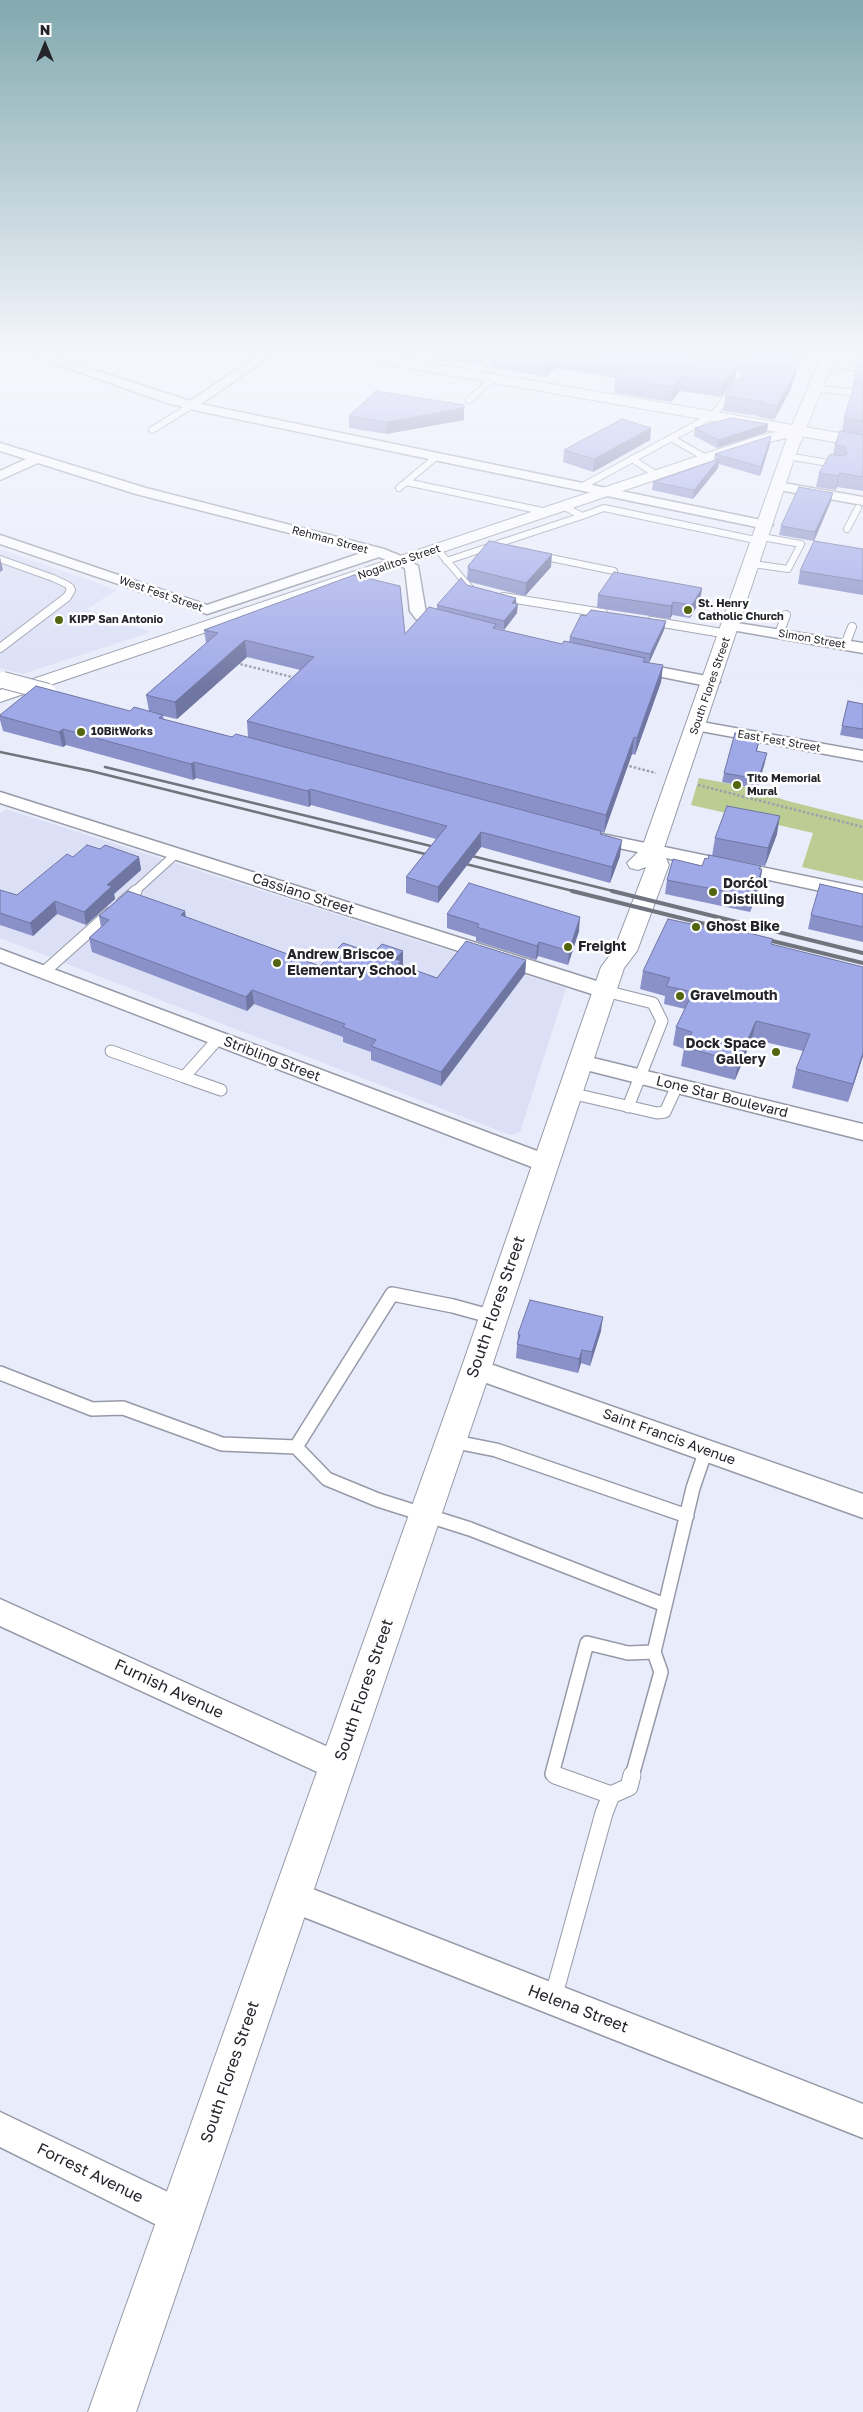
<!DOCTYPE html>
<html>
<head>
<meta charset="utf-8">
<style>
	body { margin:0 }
	#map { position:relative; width:863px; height:2412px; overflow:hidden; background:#e9ecfb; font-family:"Golos Text",sans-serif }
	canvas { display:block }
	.north { position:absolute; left:20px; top:20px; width:50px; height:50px; -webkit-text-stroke:4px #fff; paint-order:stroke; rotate:0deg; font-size:14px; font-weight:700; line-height:20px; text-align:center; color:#24252b }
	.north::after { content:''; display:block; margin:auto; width:18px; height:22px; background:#24252b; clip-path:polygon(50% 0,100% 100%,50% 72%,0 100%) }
</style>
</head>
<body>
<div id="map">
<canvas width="863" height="2412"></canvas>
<div class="north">N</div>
</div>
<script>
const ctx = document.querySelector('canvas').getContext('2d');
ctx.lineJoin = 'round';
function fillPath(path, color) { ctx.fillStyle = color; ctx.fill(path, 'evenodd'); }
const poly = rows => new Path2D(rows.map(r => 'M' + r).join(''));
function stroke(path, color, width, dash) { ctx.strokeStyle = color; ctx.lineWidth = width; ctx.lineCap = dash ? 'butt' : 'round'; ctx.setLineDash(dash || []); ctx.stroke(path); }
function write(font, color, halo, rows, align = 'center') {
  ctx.font = font + ' "Golos Text",sans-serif'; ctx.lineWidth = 5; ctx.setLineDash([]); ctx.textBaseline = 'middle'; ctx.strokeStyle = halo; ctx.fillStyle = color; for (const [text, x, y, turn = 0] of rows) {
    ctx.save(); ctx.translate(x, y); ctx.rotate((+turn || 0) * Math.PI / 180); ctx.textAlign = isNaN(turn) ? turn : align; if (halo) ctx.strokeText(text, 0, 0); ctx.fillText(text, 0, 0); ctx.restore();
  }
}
const built = poly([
	[0,549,117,590,87,609,151,632,23,674,0,668],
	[6,809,566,988,520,1132,510,1135,0,938,0,814]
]);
const green = poly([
	[699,778,757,789,784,800,863,820,863,881,802,867,813,833,691,805]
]);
const path = poly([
	[236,663,296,678],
	[625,765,656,773],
	[698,785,863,827]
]);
const serviceFar4 = poly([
	[808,352,829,356],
	[827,363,863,369],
	[473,375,498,352],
	[817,388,863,394],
	[469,400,493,379],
	[152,430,192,405],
	[671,438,706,458],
	[787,456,840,465],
	[632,459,657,475],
	[406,482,547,512],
	[581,487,712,416,744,377,722,373],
	[399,488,436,457],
	[582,516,604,508,760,541],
	[847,529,858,508],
	[437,549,471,589],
	[536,555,614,571],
	[0,559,53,578,68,585,71,589],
	[446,561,582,516,563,506],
	[753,564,788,569,801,544,762,537]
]);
const serviceFar3 = poly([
	[503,597,603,613],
	[651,621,728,634],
	[779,634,786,615],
	[845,645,852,627],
	[0,648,67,597,71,590,70,588],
	[134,892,177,853]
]);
const serviceFar2 = poly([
	[122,903,136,891],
	[44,972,110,913],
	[605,991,653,1003,662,1021,628,1107],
	[111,1051,184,1077,218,1039],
	[184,1077,221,1090],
	[570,1093,657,1113,665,1112,677,1086]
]);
const serviceFar1 = poly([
	[0,1373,92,1409,123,1408,222,1444,296,1447,392,1294,453,1306,493,1317],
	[451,1441,496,1450,687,1516],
	[296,1447,327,1479,378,1500,470,1529,665,1605],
	[654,1652,693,1488,706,1450],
	[559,1776,552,1774,587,1643,628,1653,654,1652],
	[632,1776,661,1672,654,1652]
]);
const service = poly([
	[555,1775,611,1795,629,1787,632,1775],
	[553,1998,604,1813,611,1795]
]);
const minor = poly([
	[22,352,39,352,190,401,263,352,276,352,201,404,766,521,773,525,766,529,203,412,167,403,22,352],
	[0,443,146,488,384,549,406,558,418,566,426,613,455,620,457,623,450,627,416,619,410,611,405,568,379,557,207,614,0,544,0,535,207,605,364,552,136,494,38,463,0,480,0,471,26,459,0,451,0,443],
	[778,482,863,497,863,505,773,489,772,486,773,483,778,482],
	[731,622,863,643,863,653,726,629,724,626,726,623,731,622],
	[632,662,712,677,720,682,712,687,627,670,624,667,632,662],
	[696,721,863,751,863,761,690,729,688,726,696,721],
	[0,792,612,986,615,991,612,996,605,997,598,996,0,803,0,792],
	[592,832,863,888,863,900,586,841,583,837,586,833,592,832],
	[0,949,553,1157,556,1163,553,1169,545,1171,537,1169,0,962,0,949],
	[581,1055,863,1124,863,1140,574,1067,571,1062,574,1057,581,1055],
	[476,1359,863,1494,863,1518,467,1376,464,1369,467,1362,476,1359],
	[0,1599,348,1756,352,1766,348,1776,337,1781,326,1776,0,1626,0,1599],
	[292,1881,863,2104,863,2138,281,1908,276,1897,281,1886,292,1881],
	[0,2112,193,2204,198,2217,193,2230,180,2235,167,2230,0,2147,0,2112]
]);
const tertiary = poly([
	[332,352,364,352,863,437,863,447,339,356,332,352]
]);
const secondary = poly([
	[823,352,837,352,795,456,663,851,669,865,637,951,624,968,491,1369,136,2412,88,2412,461,1369,601,967,614,950,646,867,638,870,630,868,627,863,642,848,787,438,764,443,0,702,0,690,755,437,791,428,823,352]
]);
const railFar1 = poly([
	[0,752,91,771,437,857],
	[105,767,443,849],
	[460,853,617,892],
	[454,861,577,892]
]);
const rail = poly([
	[572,891,733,931],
	[612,891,863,953],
	[760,938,863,963]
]);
const minorBridge = poly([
	[3,680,48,692]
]);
const wall = poly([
	[402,352,803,352,790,391,774,420,759,417,759,416,723,411,725,396,745,372,736,371,735,381,721,397,680,391,671,402,614,393,615,378,555,368,546,377,489,367,490,353,477,365],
	[861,352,863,352,863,491,837,487,836,490,816,487,819,473,833,454,835,445,842,431,844,418,854,388,852,388],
	[349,416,464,420,386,434,349,428],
	[768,424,767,432,717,448,694,436,695,428],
	[651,428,650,440,593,472,563,462,564,450],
	[770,444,760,476,719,464,718,468,693,499,652,490,653,482,714,461,715,454],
	[831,501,814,541,779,535,781,526],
	[863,549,863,595,798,584,800,571],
	[468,566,551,567,525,596,470,582,467,579],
	[467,585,516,598,517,613,504,630,496,628,496,629,562,644,569,642,570,637,586,616,666,621,664,630,649,663,663,665,661,682,635,755,632,754,604,833,601,832,601,834,620,856,610,883,481,847,438,903,406,893,406,877,436,839,311,805,309,807,196,778,193,780,66,745,63,747,3,731,0,720,0,715,130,711,149,711,146,695,206,643,204,630,405,634,437,609,437,605],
	[247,657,300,670,247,721,248,737,232,737,164,720,163,716,177,719],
	[702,588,700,601,690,618,672,615,670,619,597,608,598,595],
	[848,701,863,704,863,739,840,735],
	[760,738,757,751,765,762,757,789,722,782,724,773],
	[777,834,765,866,712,856,715,838],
	[100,849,139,857,141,870,114,894,115,899,86,925,57,914,33,936,0,925,0,890,17,895],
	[702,866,761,866,760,869,762,869,760,884,750,912,665,894,667,880],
	[863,894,863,942,808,929,811,915],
	[447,914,579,931,568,965,538,956,536,960,476,941,476,937,447,928],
	[99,916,186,917,320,966,373,953,403,951,402,966,437,978,526,960,525,974,441,1086,371,1060,371,1052,343,1042,343,1037,254,1004,247,1011,92,952,89,938,101,927],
	[772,944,863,1056,848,1102,792,1088,796,1069,803,1051,752,1039,735,1080,681,1066,684,1049,673,1045,676,1027,685,1009,664,1004,665,996,640,989,643,971],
	[601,1331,590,1366,581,1363,578,1373,516,1358,518,1334]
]);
const shadedWall = poly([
	[477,352,490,352,477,365],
	[801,352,803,352,790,391,774,420,777,406],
	[556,354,555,368,546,377,547,362],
	[737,366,735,381,721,397,723,382],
	[682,376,680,391,671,402,673,387],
	[464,408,464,420,386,434,386,422],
	[768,424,767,432,717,448,718,440],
	[651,428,650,440,593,472,594,459],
	[771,436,770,444,760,476,761,467],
	[719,459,718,468,693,499,694,490],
	[840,473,837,487,836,490,838,476],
	[833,493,831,501,814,541,815,532],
	[552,554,551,567,525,596,526,583],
	[0,557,3,570,0,572],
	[702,588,700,601,690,618,692,605],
	[516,598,516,606,518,604,517,613,504,630,504,621,512,603],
	[673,602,672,615,670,619,671,606],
	[666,621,664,630,649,663,650,654],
	[245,640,247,657,177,719,175,702],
	[663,665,661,682,635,755,637,738],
	[63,729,66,745,63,747,59,732],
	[634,737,632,754,604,833,606,815],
	[767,753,765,762,757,789,758,779],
	[194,762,196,778,193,780,191,764],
	[310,789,311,805,309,807,308,791],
	[780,816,777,834,765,866,768,848],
	[481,832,481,847,438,903,438,887],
	[622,840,620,856,610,883,612,867],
	[139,857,141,870,114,894,115,899,86,925,84,912,107,885],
	[762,869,760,884,750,912,753,897],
	[55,901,57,914,33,936,30,923],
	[185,911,187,925,181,915],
	[580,917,579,931,568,965,569,951],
	[539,942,538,956,536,960,537,946],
	[403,951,403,965,396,973,395,959],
	[526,960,525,974,441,1086,441,1072],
	[252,990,254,1004,247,1011,246,997],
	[756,1021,752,1039,735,1080,738,1062],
	[863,1053,863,1056,848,1102,853,1084],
	[603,1317,601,1331,590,1366,592,1352],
	[582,1350,581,1363,578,1373,579,1359]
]);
const building = poly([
	[490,352,652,352,737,366,723,382,682,376,673,387,615,378,627,365,556,354,547,362,490,352],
	[709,352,801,352,793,377,777,406,761,403,763,402,725,396,750,366,750,361,747,358,709,352],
	[859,360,863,360,863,376,855,374,859,360],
	[855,384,863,385,863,421,844,418,855,384],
	[376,391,464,405,464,408,386,422,349,416,376,391],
	[731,418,768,424,718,440,695,428,731,418],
	[622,419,651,428,594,459,564,450,622,419],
	[840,431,863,435,863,477,840,473,838,476,819,473,830,454,842,456,847,454,845,447,835,445,840,431],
	[771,436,761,467,715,454,771,436],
	[719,459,694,490,653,482,719,459],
	[799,487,833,493,815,532,781,526,799,487],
	[489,541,552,554,526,583,470,569,468,566,489,541],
	[814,541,863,549,863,581,800,571,814,541],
	[614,572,702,588,692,605,673,602,671,606,598,595,614,572],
	[354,575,400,586,405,634,429,607,496,624,493,628,562,644,564,641,645,658,643,662,663,665,637,738,634,737,606,815,247,721,314,657,245,640,175,702,146,695,218,633,204,630,354,575],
	[461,578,467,585,516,598,512,603,518,604,504,621,437,605,461,578],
	[591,610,666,621,650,654,570,637,581,615,586,616,591,610],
	[36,686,130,711,134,707,163,715,159,718,232,737,236,734,601,831,600,834,622,840,612,867,481,832,438,887,406,877,447,826,310,789,308,791,194,762,191,764,63,729,59,732,0,716,0,715,36,686],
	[848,701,863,704,863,729,842,726,848,701],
	[735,733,760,738,756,751,767,753,758,779,724,773,735,733],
	[727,806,780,816,768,848,715,838,727,806],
	[87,845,100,849,105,845,139,857,107,885,112,886,84,912,55,901,30,923,0,913,0,890,17,895,67,854,73,857,87,845],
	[709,855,761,866,759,869,762,869,753,897,667,880,673,859,702,866,705,858,708,859,709,855],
	[469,883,580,917,569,951,539,942,537,946,477,927,479,924,447,914,469,883],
	[820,884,863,894,863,927,811,915,820,884],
	[128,891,185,911,181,915,320,966,343,943,373,953,382,944,403,951,395,959,401,961,398,964,437,978,466,941,526,960,441,1072,371,1046,376,1040,343,1027,345,1024,252,990,246,997,89,938,109,920,99,916,128,891],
	[668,919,718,930,721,926,773,939,771,944,863,967,863,1053,853,1084,796,1069,810,1034,756,1021,738,1062,684,1047,692,1032,676,1027,693,992,666,986,670,978,643,971,668,919],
	[530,1300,603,1317,592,1352,582,1350,579,1359,517,1344,520,1335,518,1334,530,1300]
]);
const markers = [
	[688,610,5,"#52650f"],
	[59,620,5,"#52650f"],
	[81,732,5,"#52650f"],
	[737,785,5,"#52650f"],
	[713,892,5,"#52650f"],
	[696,927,5,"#52650f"],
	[568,947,5,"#52650f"],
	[277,963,5,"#52650f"],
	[680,996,5,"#52650f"],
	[776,1052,5,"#52650f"]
];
const farStreetnames = [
	["Rehman Street",330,540,15],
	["Nogalitos Street",399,562,-19],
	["West Fest Street",161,594,19],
	["Simon Street",812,639,10],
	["South Flores Street",710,686,-71],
	["East Fest Street",779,741,10]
];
const farPoinames = [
	["St. Henry",698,604],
	["Catholic Church",698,617],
	["KIPP San Antonio",69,620],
	["10BitWorks",91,732],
	["Tito Memorial",747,779],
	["Mural",747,792]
];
const poiNames = [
	["Dorćol",723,884],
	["Distilling",723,900],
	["Ghost Bike",706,927],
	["Freight",578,947],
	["Andrew Briscoe",287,955],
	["Elementary School",287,971],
	["Gravelmouth",690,996],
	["Dock Space",766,1044,"right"],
	["Gallery",766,1060,"right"]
];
const streetNames = [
	["Cassiano Street",303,894,18],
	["Stribling Street",272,1059,21],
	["Lone Star Boulevard",722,1097,14],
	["Saint Francis Avenue",669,1437,20]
];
const nearStreetnames = [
	["South Flores Street",496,1307,-71],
	["Furnish Avenue",169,1689,25],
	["South Flores Street",364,1690,-71],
	["Helena Street",578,2009,21],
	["South Flores Street",230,2072,-71],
	["Forrest Avenue",90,2173,26]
];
fillPath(built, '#dce0f6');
fillPath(green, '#bbcd93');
stroke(serviceFar4, '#9699a7', 8);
stroke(serviceFar3, '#9699a7', 10);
stroke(serviceFar2, '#9699a7', 13);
stroke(serviceFar1, '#9699a7', 16);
stroke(service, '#9699a7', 19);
stroke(minor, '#9699a7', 3);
stroke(tertiary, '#9699a7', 2);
stroke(secondary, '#9699a7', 2);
stroke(path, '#9da0ab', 2.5, [2.5, 2]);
stroke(serviceFar4, '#fff', 6);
stroke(serviceFar3, '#fff', 8);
stroke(serviceFar2, '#fff', 11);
stroke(serviceFar1, '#fff', 13);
stroke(service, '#fff', 17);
fillPath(minor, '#fff');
fillPath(tertiary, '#fff');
fillPath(secondary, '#fff');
stroke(railFar1, '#71737d', 2.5);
stroke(rail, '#71737d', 4);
stroke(minorBridge, '#9699a7', 18, []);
stroke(minorBridge, '#fff', 16);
fillPath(wall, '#8a91c8');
fillPath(shadedWall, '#7076a2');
fillPath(building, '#a0a9e8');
stroke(building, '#7076a2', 1);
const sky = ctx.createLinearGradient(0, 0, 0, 690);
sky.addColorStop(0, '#81a9ae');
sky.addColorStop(0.51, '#f5f6fd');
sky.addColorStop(1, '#f5f6fd00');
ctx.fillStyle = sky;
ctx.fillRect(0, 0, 863, 690);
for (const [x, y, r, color] of markers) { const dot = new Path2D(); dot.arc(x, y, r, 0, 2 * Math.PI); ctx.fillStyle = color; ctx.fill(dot); stroke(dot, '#fff', 2); }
write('11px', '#24252b', '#fff', farStreetnames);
write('bold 11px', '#24252b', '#fff', farPoinames, 'left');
write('bold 14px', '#24252b', '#fff', poiNames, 'left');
write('14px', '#24252b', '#fff', streetNames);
write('16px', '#24252b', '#fff', nearStreetnames);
</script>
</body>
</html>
